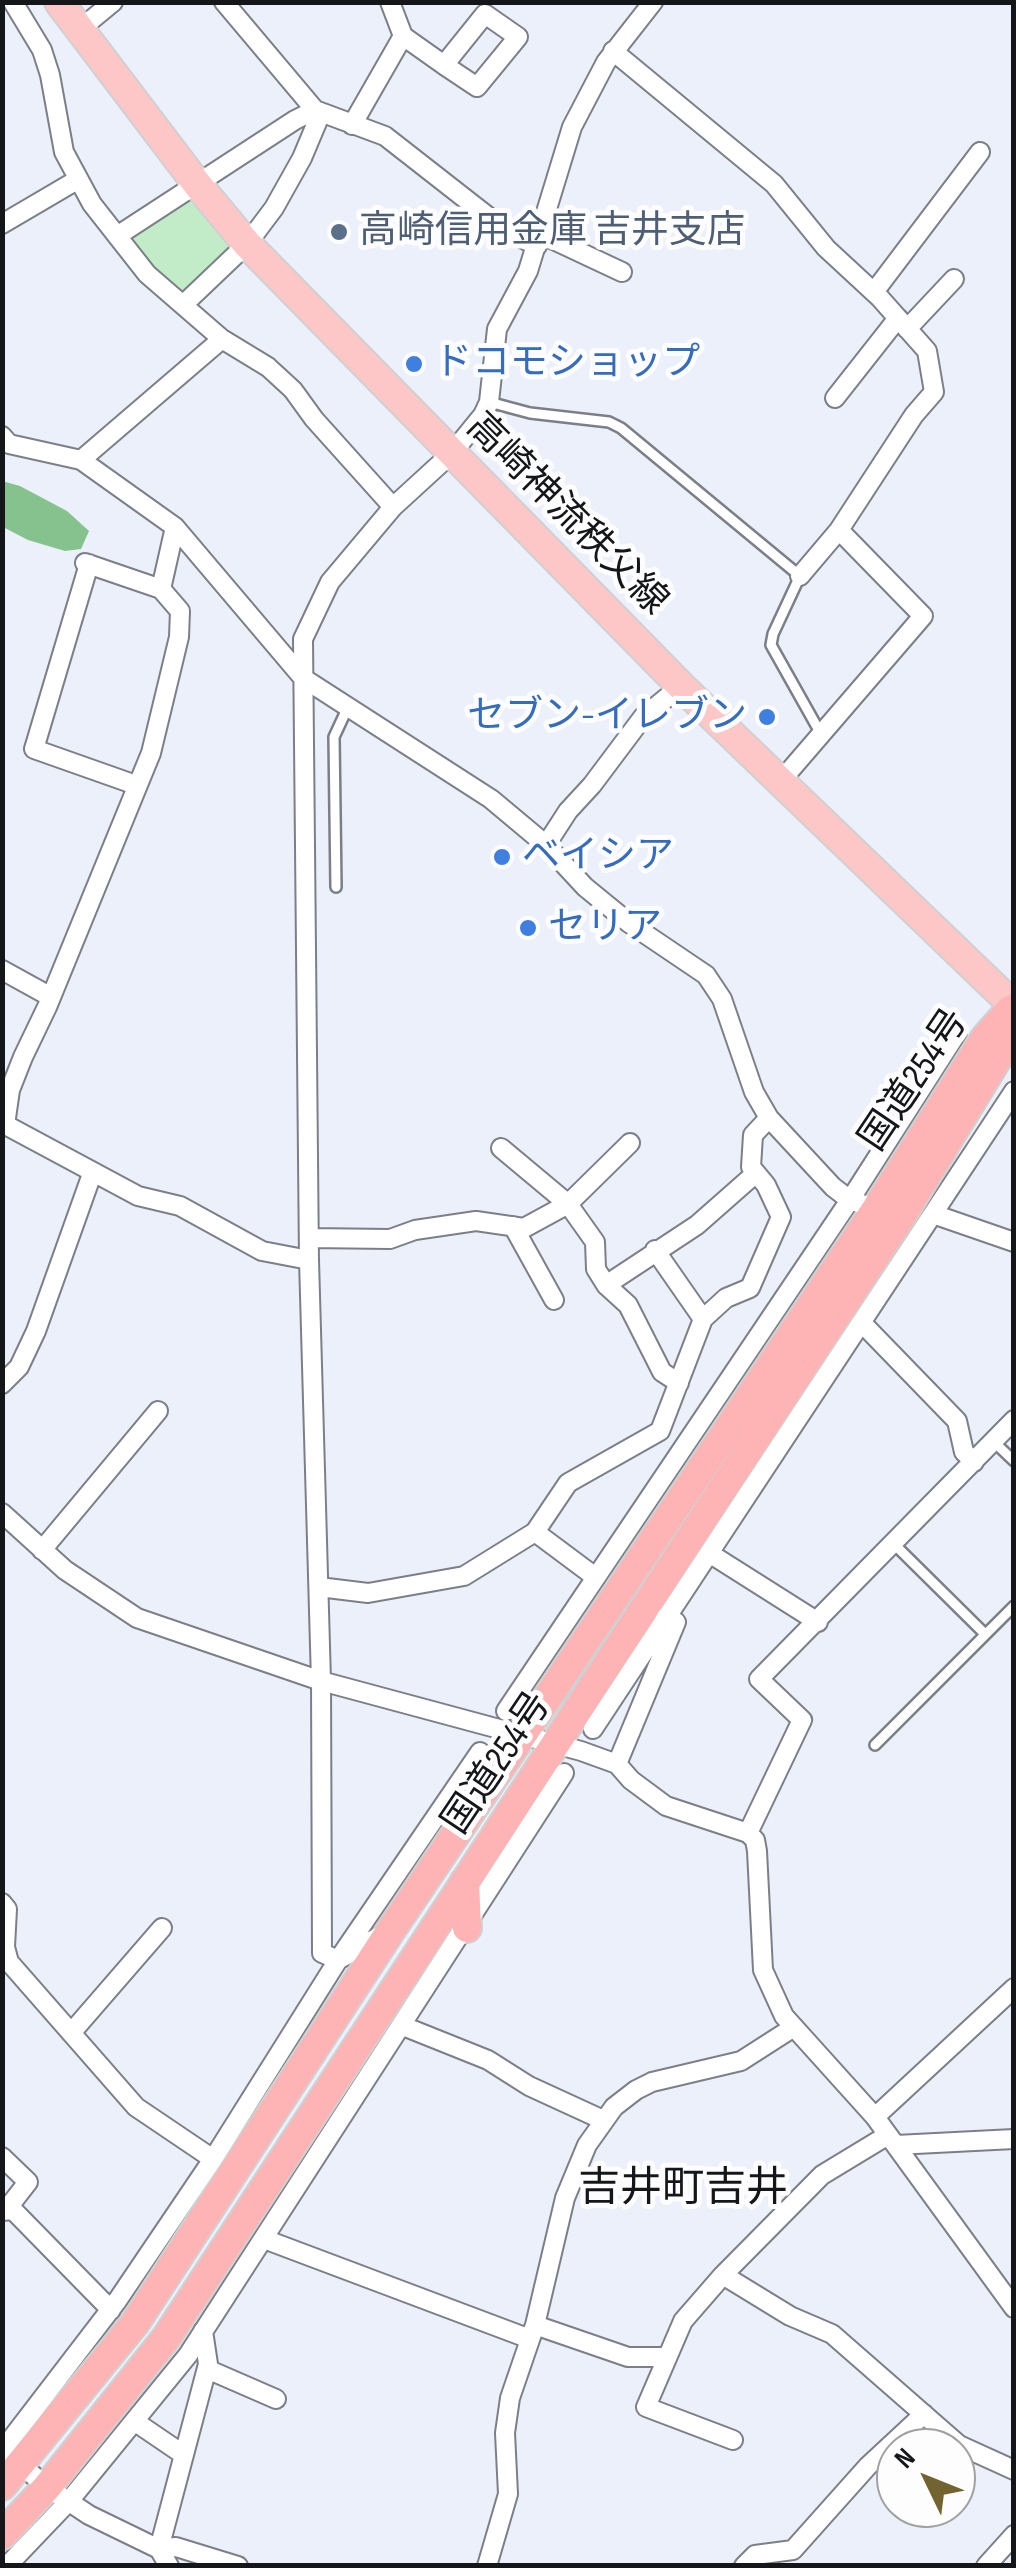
<!DOCTYPE html>
<html>
<head>
<meta charset="utf-8">
<style>
	body { margin:0 }
	#map { position:relative; width:1016px; height:2568px; overflow:hidden; background:#ecf0fa; font-family:"Sofia Sans Condensed",sans-serif }
	canvas { display:block }
	.frame { position:absolute; inset:0; border:5px solid #141619; pointer-events:none }
	.north { position:absolute; left:876px; top:2428px; width:100px; height:100px; box-sizing:border-box; background:#fdfdfd; border:2px solid #a0a1a2; border-radius:50%; rotate:313deg; font-size:28px; font-weight:700; line-height:40px; text-align:center; color:#141619 }
	.north::after { content:''; display:block; margin:auto; width:35px; height:45px; background:#726331; clip-path:polygon(50% 0,100% 100%,50% 72%,0 100%) }
</style>
</head>
<body>
<div id="map">
<canvas width="1016" height="2568"></canvas>
<div class="frame"></div>
<div class="north">N</div>
</div>
<script>
const ctx = document.querySelector('canvas').getContext('2d');
ctx.lineJoin = 'round';
function fillPath(path, color) { ctx.fillStyle = color; ctx.fill(path, 'evenodd'); }
const poly = rows => new Path2D(rows.map(r => 'M' + r).join(''));
function stroke(path, color, width, dash) { ctx.strokeStyle = color; ctx.lineWidth = width; ctx.lineCap = dash ? 'butt' : 'round'; ctx.setLineDash(dash || []); ctx.stroke(path); }
function write(font, color, halo, rows, align = 'center') {
  ctx.font = font + ' "Sofia Sans Condensed","Noto Sans JP",sans-serif'; ctx.lineWidth = 10; ctx.setLineDash([]); ctx.textBaseline = 'middle'; ctx.strokeStyle = halo; ctx.fillStyle = color; for (const [text, x, y, turn = 0] of rows) {
    ctx.save(); ctx.translate(x, y); ctx.rotate((+turn || 0) * Math.PI / 180); ctx.textAlign = isNaN(turn) ? turn : align; if (halo) ctx.strokeText(text, 0, 0); ctx.fillText(text, 0, 0); ctx.restore();
  }
}
const green = poly([
	[189,195,210,224,234,248,183,296,128,243,130,233]
]);
const forest = poly([
	[2,481,20,486,67,511,89,531,81,549,65,551,28,540,3,527]
]);
const service = poly([
	[489,402,530,413,609,422,621,428,800,576,773,634,771,645,821,734],
	[336,887,334,737,347,709],
	[993,1441,1014,1461],
	[894,1544,985,1634],
	[875,1745,1014,1606]
]);
const minor = poly([
	[13,2,42,50,50,75,64,152,92,204,147,274,222,339,268,367,293,390,314,419,393,507],
	[390,2,403,36],
	[79,30,113,2],
	[613,51,774,184,826,248,880,298,927,351,934,392,914,415,839,530,800,576],
	[352,125,403,36,444,65,477,87,518,37,485,14,444,65],
	[2,224,77,180],
	[541,234,622,272],
	[117,236,295,120,315,110,385,136,504,229,537,246],
	[874,292,980,152],
	[184,304,247,244,274,208,302,158,318,120,315,110,224,2],
	[907,329,954,279],
	[835,398,898,318],
	[2,436,9,444,81,460,175,527,303,678,491,799,546,845,585,887,629,923,706,975,722,999,754,1092,769,1118,833,1187,850,1200,876,1209],
	[81,460,222,339],
	[89,564,34,749,136,785],
	[161,589,175,527],
	[780,782,923,616,839,530],
	[546,845,568,811,592,785,643,717,681,686],
	[2,970,51,997],
	[2,1123,138,1196,180,1206,262,1251,309,1260],
	[5,1125,10,1090,23,1057,47,1007,151,753,179,637,180,611,161,589,85,563],
	[501,1148,568,1204,595,1242,596,1269,606,1285,628,1305,662,1372,679,1383],
	[933,1214,1014,1242],
	[513,1226,554,1300],
	[310,1238,390,1239,415,1230,476,1221,524,1228,568,1204,630,1143],
	[655,1250,703,1319],
	[606,1285,697,1225,756,1173],
	[862,1323,957,1421,964,1452,974,1462],
	[2,1384,19,1367,36,1331,92,1174],
	[2,1513,65,1570,137,1618,321,1681,581,1751,617,1764,631,1780,666,1806,748,1833,755,1840,757,1851,763,1970,784,2016,875,2117,1014,2308],
	[535,1532,594,1576],
	[42,1550,158,1411],
	[709,1553,818,1622],
	[319,1587,368,1593,464,1576,535,1532,568,1483,660,1431,703,1319,726,1298,750,1288,781,1217,766,1185,751,1167,753,1135,769,1118],
	[506,1711,850,1200,957,1033],
	[593,1729,1014,1091],
	[617,1764,676,1622,665,1617],
	[748,1833,802,1720,759,1679,1014,1420],
	[2,1903,7,1909,5,1947,9,1962,136,2107,213,2159],
	[385,1933,338,1960,322,1953,321,1681,309,1260,303,639,330,582,393,507,452,453,483,415,489,402,497,329,528,271,572,127,606,62,653,2],
	[403,2026,488,2060,529,2086,603,2120],
	[71,2033,162,1928],
	[875,2117,1014,1988],
	[896,2145,1014,2139],
	[2,2157,28,2182,7,2209],
	[2,2211,13,2210,111,2310],
	[264,2239,530,2339],
	[723,2275,790,2316,832,2334,959,2445,1014,2470],
	[535,2325,628,2357,665,2357],
	[207,2369,276,2399],
	[134,2421,184,2455],
	[733,2440,646,2407,683,2321,723,2275,822,2175,888,2135],
	[2,2451,117,2301,213,2159,338,1960,480,1752],
	[14,2459,47,2487,89,2515,159,2549,169,2566],
	[159,2549,208,2364,203,2331],
	[159,2549,176,2547,238,2566],
	[7,2566,69,2501,188,2355,564,1773],
	[487,2566,508,2494,505,2433,510,2398,535,2325,565,2198,587,2145,614,2107,636,2090,652,2082,741,2061,794,2027],
	[744,2566,755,2555,793,2550,868,2466,924,2414],
	[986,2566,1014,2535]
]);
const primary = poly([
	[59,2,197,184,247,244,681,686,1014,1006]
]);
const trunk = poly([
	[465,1881,467,1928],
	[2,2486,135,2323,391,1930,876,1209,985,1038,1010,1010],
	[2,2535,47,2487,166,2338,906,1209,1002,1051,1014,1008]
]);
const markers = [
	[339,232,10,"#5c6f8a"],
	[414,364,10,"#3f7fe0"],
	[767,717,10,"#3f7fe0"],
	[502,857,10,"#3f7fe0"],
	[528,928,10,"#3f7fe0"]
];
const serviceNames = [
	["高崎信用金庫 吉井支店",359,232]
];
const shopNames = [
	["ドコモショップ",434,364],
	["セブン-イレブン",747,717,"right"],
	["ベイシア",522,857],
	["セリア",548,928]
];
const streetNames = [
	["高崎神流秩父線",566,515,45],
	["国道254号",915,1081,-56],
	["国道254号",498,1764,-56]
];
const quarterNames = [
	["吉井町吉井",683,2190]
];
fillPath(green, '#c2ecc7');
fillPath(forest, '#85c28e');
stroke(service, '#7c7f88', 14);
stroke(minor, '#7c7f88', 22);
stroke(primary, '#d0d0d1', 32);
stroke(trunk, '#d0d0d1', 32);
stroke(service, '#fff', 9);
stroke(minor, '#fff', 18);
stroke(primary, '#fec7c7', 28);
stroke(trunk, '#feb4b4', 28);
for (const [x, y, r, color] of markers) { const dot = new Path2D(); dot.arc(x, y, r, 0, 2 * Math.PI); ctx.fillStyle = color; ctx.fill(dot); stroke(dot, '#fdfdfd', 4); }
write('38px', '#4e5e75', '#fdfdfd', serviceNames, 'left');
write('38px', '#366cbe', '#fdfdfd', shopNames, 'left');
write('38px', '#141619', '#fdfdfd', streetNames);
write('42px', '#141619', '#fdfdfd', quarterNames);
</script>
</body>
</html>
